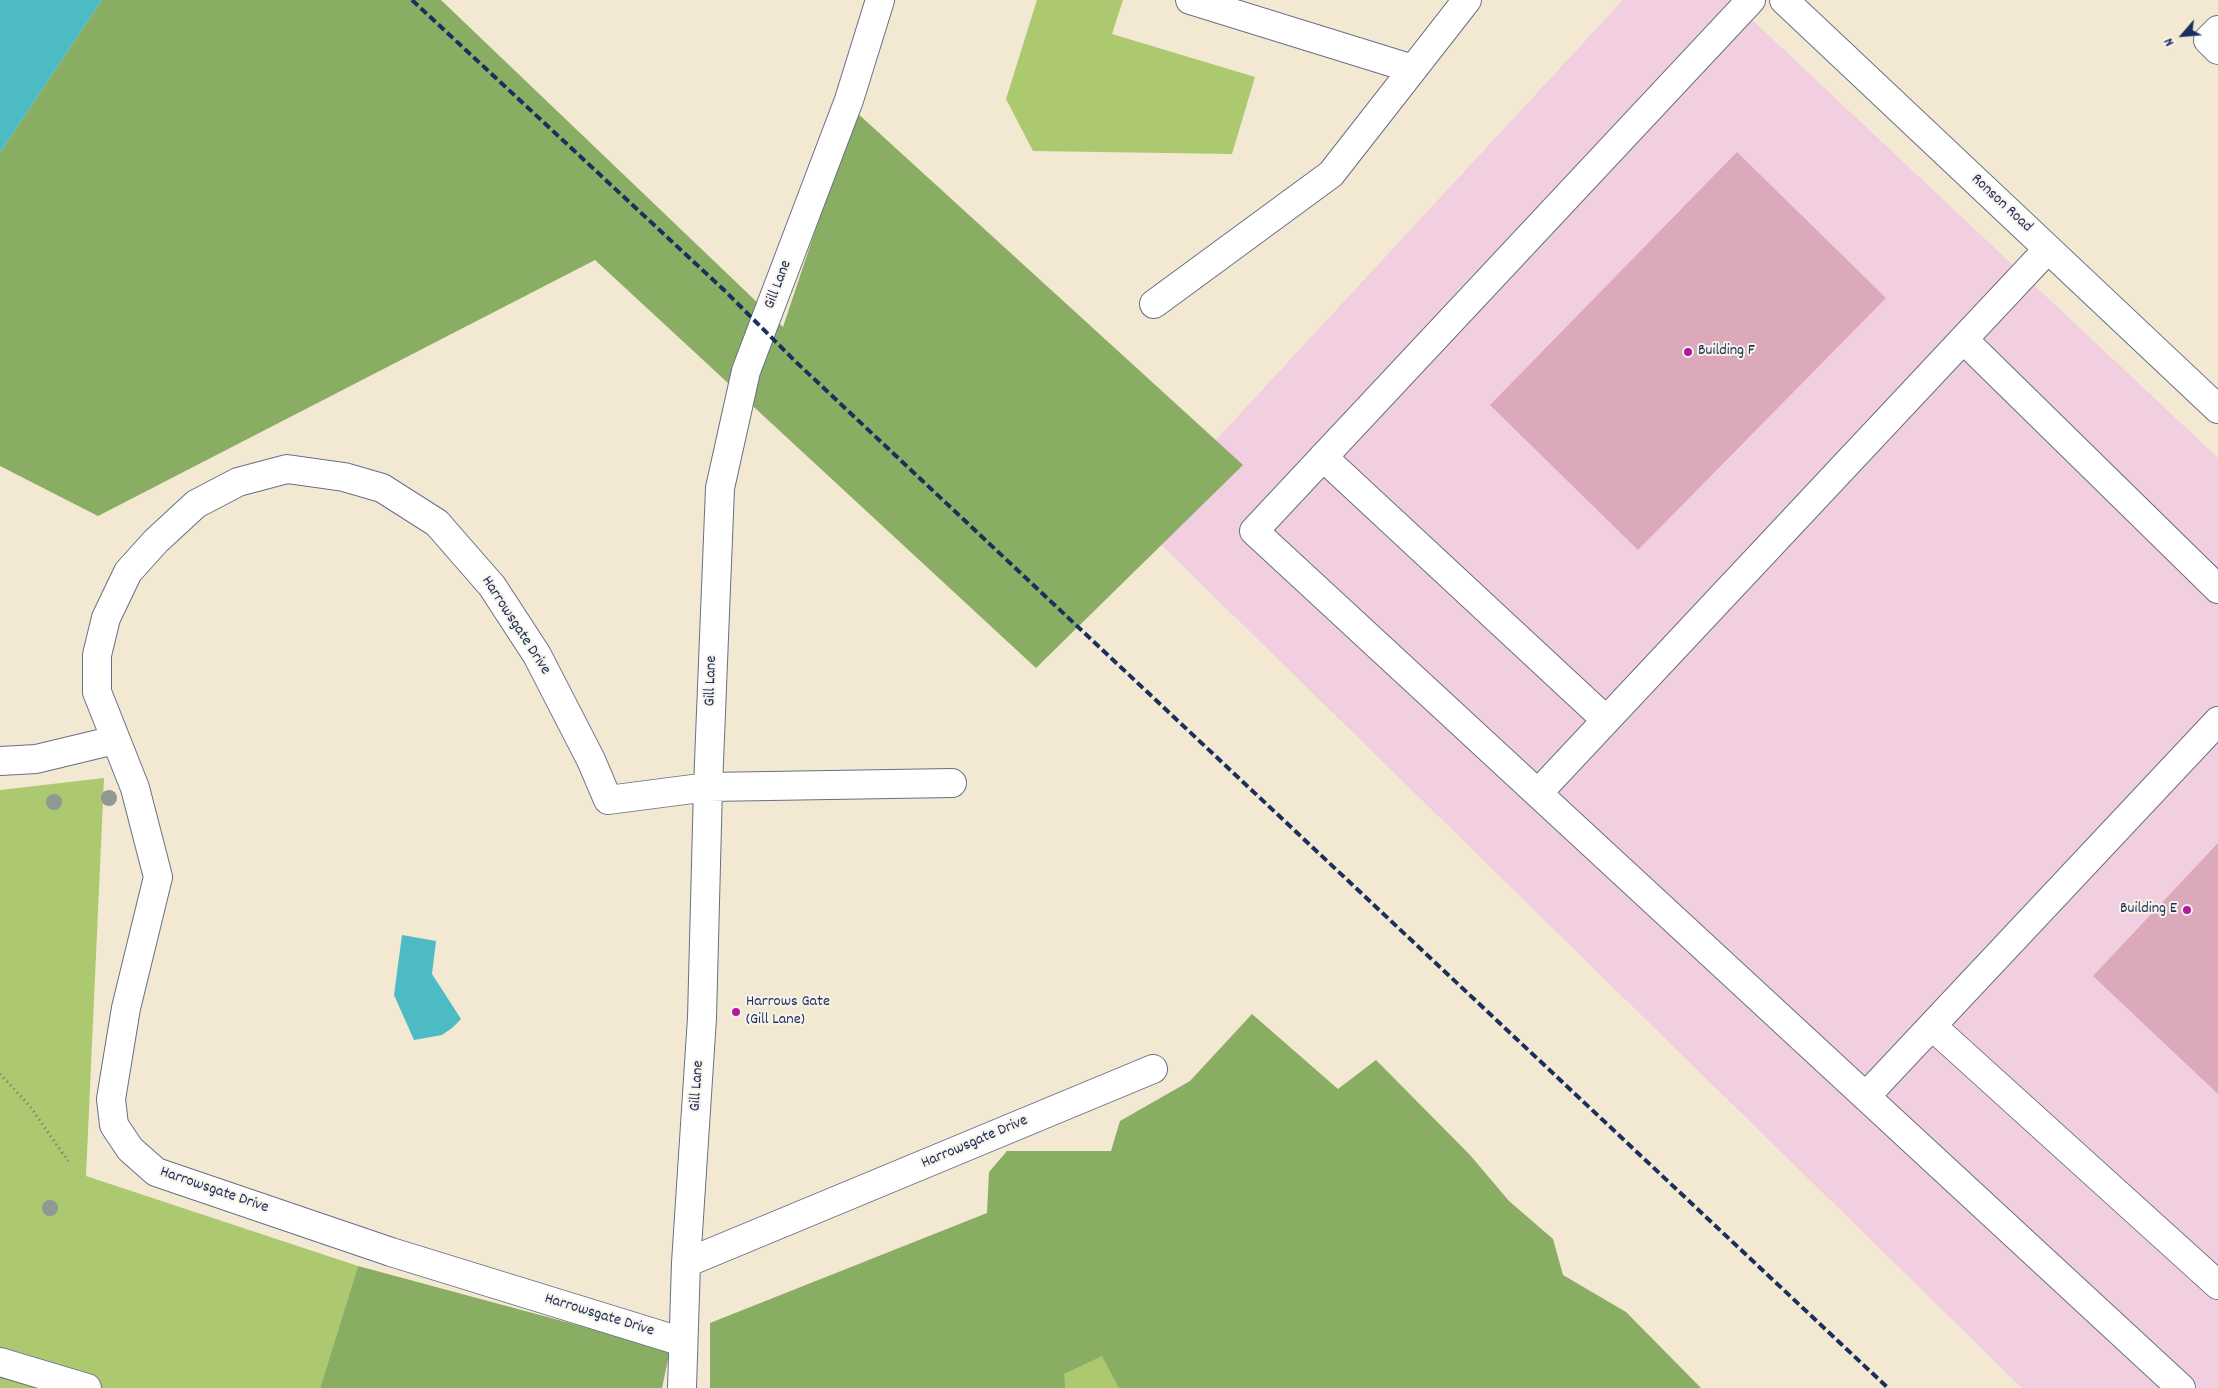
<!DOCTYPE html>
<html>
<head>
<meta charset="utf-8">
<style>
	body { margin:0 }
	#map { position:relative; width:2218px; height:1388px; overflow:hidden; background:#f3e8d1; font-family:Dekko,sans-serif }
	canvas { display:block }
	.north { position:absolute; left:2158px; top:10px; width:50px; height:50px; -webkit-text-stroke:4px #f7f3e8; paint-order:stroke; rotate:243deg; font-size:14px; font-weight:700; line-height:20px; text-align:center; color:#1b2f5e }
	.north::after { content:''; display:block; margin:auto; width:18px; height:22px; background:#1b2f5e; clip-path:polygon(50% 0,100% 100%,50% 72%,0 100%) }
</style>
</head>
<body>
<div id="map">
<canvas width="2218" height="1388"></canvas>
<div class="north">N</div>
</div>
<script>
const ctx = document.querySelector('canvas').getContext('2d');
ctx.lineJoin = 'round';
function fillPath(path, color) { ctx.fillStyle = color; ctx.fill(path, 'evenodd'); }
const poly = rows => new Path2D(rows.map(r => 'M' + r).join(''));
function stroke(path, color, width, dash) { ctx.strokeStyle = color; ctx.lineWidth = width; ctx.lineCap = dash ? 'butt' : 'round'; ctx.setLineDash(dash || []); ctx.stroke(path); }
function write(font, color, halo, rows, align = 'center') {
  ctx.font = font + ' Dekko,sans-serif'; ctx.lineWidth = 4; ctx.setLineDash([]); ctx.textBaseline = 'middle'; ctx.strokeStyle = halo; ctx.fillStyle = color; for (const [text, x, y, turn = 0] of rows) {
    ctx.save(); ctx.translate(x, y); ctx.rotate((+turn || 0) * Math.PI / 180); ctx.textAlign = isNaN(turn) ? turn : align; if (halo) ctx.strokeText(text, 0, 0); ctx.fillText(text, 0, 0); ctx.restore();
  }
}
const built = poly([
	[1623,0,1731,0,2218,458,2218,1388,2022,1388,1139,523]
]);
const green = poly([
	[1037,0,1123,0,1112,34,1255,77,1232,154,1033,151,1006,99],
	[104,778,86,1176,358,1266,320,1388,0,1388,0,790],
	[1119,1326,1148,1388,1009,1388]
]);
const forest = poly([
	[102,0,441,0,783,327,855,111,1243,465,1036,668,595,260,98,516,0,466,0,153],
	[1252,1014,1338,1089,1376,1060,1470,1155,1509,1201,1553,1239,1563,1275,1626,1312,1701,1388,1119,1388,1102,1356,1064,1374,1065,1388,710,1388,710,1323,987,1213,989,1172,1007,1151,1111,1151,1120,1121,1190,1081],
	[358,1266,670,1350,662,1388,320,1388]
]);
const water = poly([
	[0,0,102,0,0,153],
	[402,935,436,941,432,974,461,1019,452,1028,442,1035,414,1040,394,995]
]);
const building = poly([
	[1737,152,1886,298,1638,550,1490,405],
	[2218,843,2218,1094,2093,976]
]);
const path = poly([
	[0,1074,29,1105,68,1161]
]);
const minor = poly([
	[1190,0,1413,69],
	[1751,0,1254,531,2181,1388],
	[1784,0,2218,409],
	[2218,30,2208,40,2218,50],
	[1154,304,1331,174,1467,0],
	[1964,340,2218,589],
	[1323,457,1606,720],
	[0,761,36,759,115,740],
	[1538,793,2048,249],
	[1932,1026,2218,1285],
	[1866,1096,2218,721],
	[686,1263,1153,1069],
	[683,1342,391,1252,156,1172,130,1149,114,1125,111,1099,126,1008,158,877,135,788,97,692,97,655,106,618,128,572,156,541,196,504,238,482,287,469,344,477,382,488,437,523,492,586,537,655,591,760,608,800,708,787,952,783],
	[0,1362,87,1388],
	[682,1388,686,1263,702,1018,708,787,720,488,746,371,849,100,880,0]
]);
const rail = poly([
	[412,0,724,290,796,362,1888,1388]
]);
const trees = [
	[109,798],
	[54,802],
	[50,1208]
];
const markers = [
	[1688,352,5,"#b5179e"],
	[2187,910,5,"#b5179e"],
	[736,1012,5,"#b5179e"]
];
const streetNames = [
	["Ronson Road",2001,204,43],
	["Gill Lane",779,285,-69],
	["Harrowsgate Drive",515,626,57],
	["Gill Lane",712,681,-88],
	["Gill Lane",698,1086,-86],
	["Harrowsgate Drive",975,1143,-23],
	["Harrowsgate Drive",214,1191,19],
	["Harrowsgate Drive",599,1316,17]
];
const poiNames = [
	["Building F",1698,352],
	["Building E",2177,910,"right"],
	["Harrows Gate",746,1003],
	["(Gill Lane)",746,1021]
];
fillPath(built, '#f2cfe0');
fillPath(green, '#acc970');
fillPath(forest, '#89ad62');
fillPath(water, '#4dbbc4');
fillPath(building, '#dca9bb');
stroke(minor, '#677086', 30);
stroke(path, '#677086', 3, [1, 4]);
stroke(minor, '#fff', 28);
stroke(rail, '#1b2f5e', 4, [8, 4]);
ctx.fillStyle = '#909894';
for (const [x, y] of trees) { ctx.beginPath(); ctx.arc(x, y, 8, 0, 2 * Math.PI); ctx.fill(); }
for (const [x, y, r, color] of markers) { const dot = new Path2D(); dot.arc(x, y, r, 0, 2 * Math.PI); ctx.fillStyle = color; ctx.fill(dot); stroke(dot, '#f7f3e8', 2); }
write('16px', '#1b2f5e', '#f7f3e8', streetNames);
write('16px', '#1b2f5e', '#f7f3e8', poiNames, 'left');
</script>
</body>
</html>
